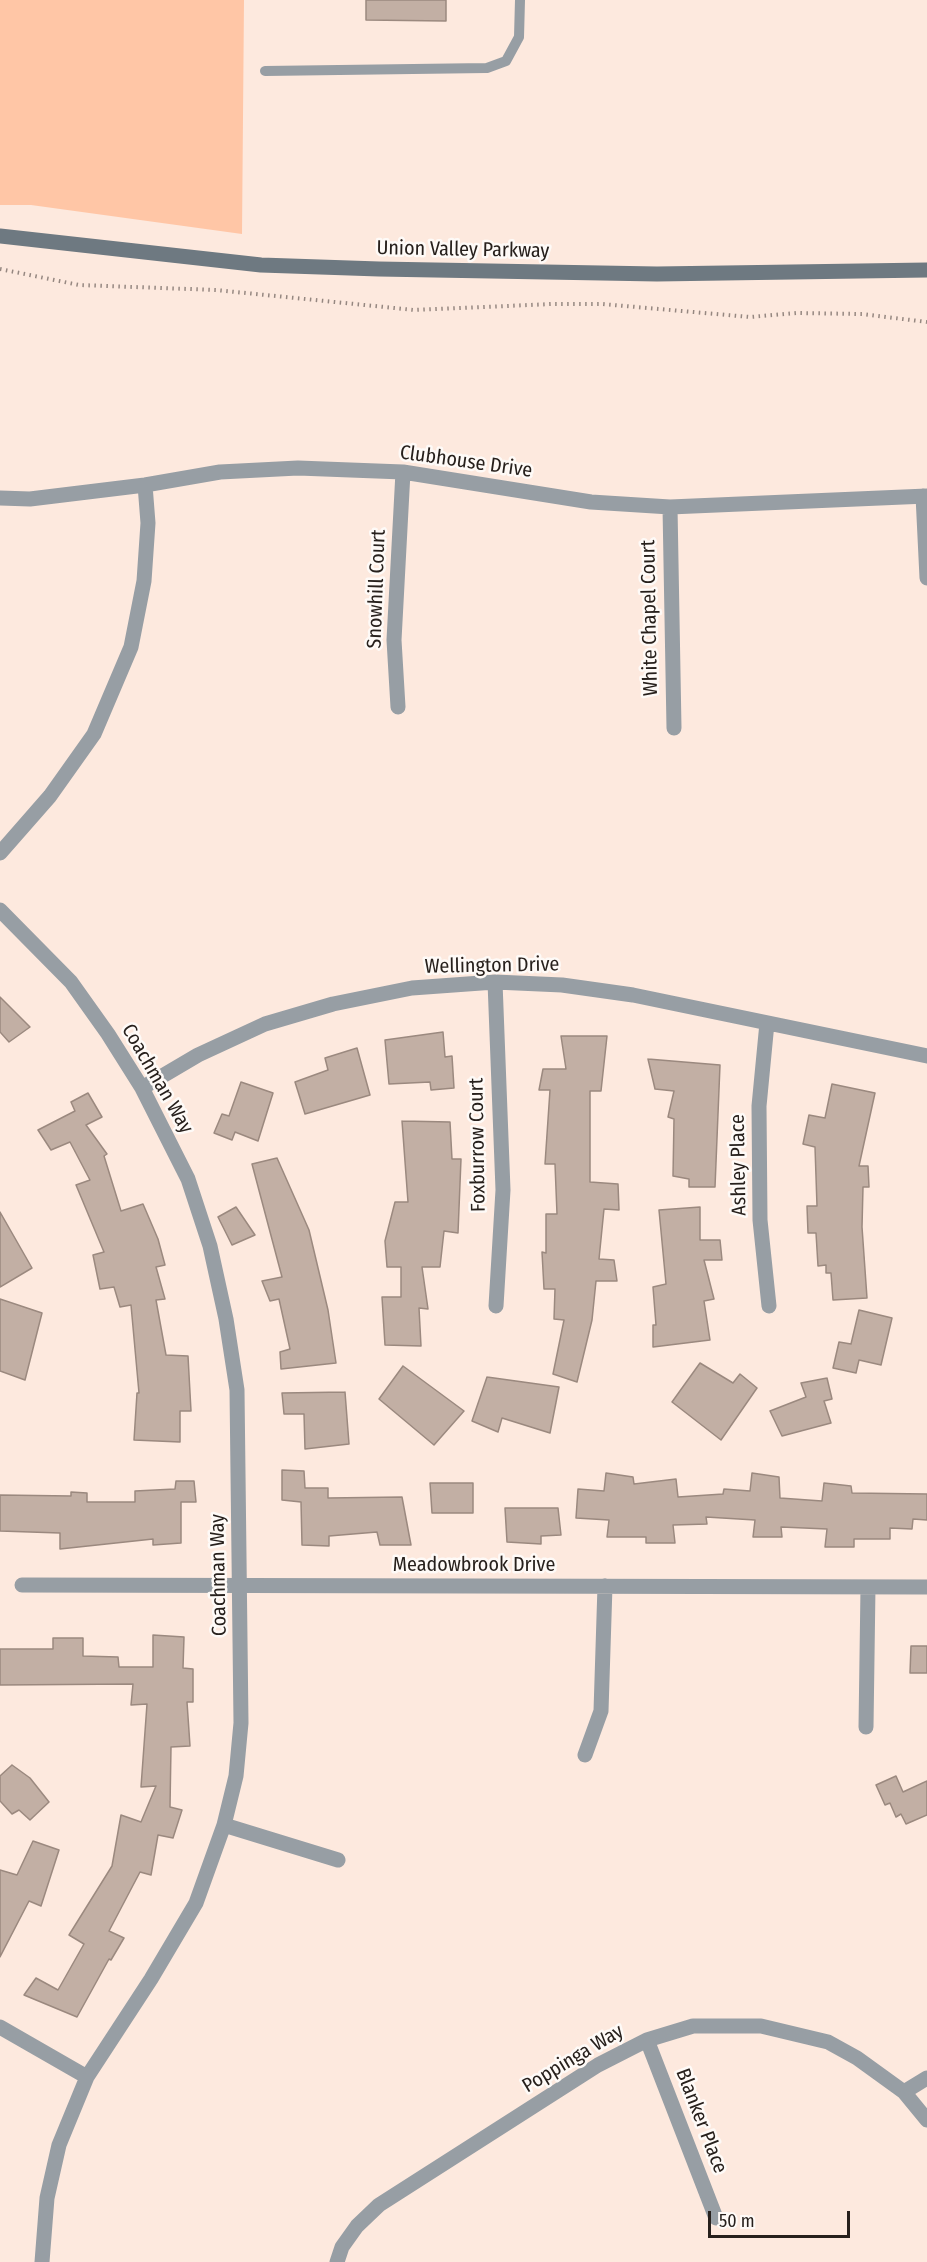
<!DOCTYPE html>
<html>
<head>
<meta charset="utf-8">
<style>
	body { margin:0 }
	#map { position:relative; width:927px; height:2262px; overflow:hidden; background:#fde9de; font-family:"Fira Sans Condensed",sans-serif }
	canvas { display:block }
	.scale { position:absolute; left:708px; top:2211px; width:142px; height:27px; box-sizing:border-box; border:3px solid #27201c; border-top:0; padding-left:8px; font-size:18px; line-height:21px; white-space:nowrap; color:#27201c; -webkit-text-stroke:4px #fefaf7; paint-order:stroke }
</style>
</head>
<body>
<div id="map">
<canvas width="927" height="2262"></canvas>
<div class="scale">50 m</div>
</div>
<script>
const ctx = document.querySelector('canvas').getContext('2d');
ctx.lineJoin = 'round';
function fillPath(path, color) { ctx.fillStyle = color; ctx.fill(path, 'evenodd'); }
const poly = rows => new Path2D(rows.map(r => 'M' + r).join(''));
function stroke(path, color, width, dash) { ctx.strokeStyle = color; ctx.lineWidth = width; ctx.lineCap = dash ? 'butt' : 'round'; ctx.setLineDash(dash || []); ctx.stroke(path); }
function write(font, color, halo, rows, align = 'center') {
  ctx.font = font + ' "Fira Sans Condensed",sans-serif'; ctx.lineWidth = 5; ctx.setLineDash([]); ctx.textBaseline = 'middle'; ctx.strokeStyle = halo; ctx.fillStyle = color; for (const [text, x, y, turn = 0] of rows) {
    ctx.save(); ctx.translate(x, y); ctx.rotate((+turn || 0) * Math.PI / 180); ctx.textAlign = isNaN(turn) ? turn : align; if (halo) ctx.strokeText(text, 0, 0); ctx.fillText(text, 0, 0); ctx.restore();
  }
}
const green = poly([
	[0,0,244,0,242,234,31,205,0,205]
]);
const building = poly([
	[366,0,446,0,446,21,366,20,366,0],
	[0,997,30,1027,9,1042,0,1032,0,997],
	[443,1032,445,1057,452,1056,454,1088,431,1090,430,1082,389,1084,385,1040,443,1032],
	[561,1036,607,1036,601,1091,590,1091,590,1182,618,1184,619,1210,604,1209,599,1259,614,1260,617,1281,596,1281,592,1320,577,1382,553,1374,564,1320,554,1319,555,1289,544,1289,542,1252,546,1253,546,1214,557,1214,555,1164,545,1164,550,1090,539,1090,543,1069,566,1069,561,1036],
	[357,1048,370,1095,305,1114,295,1082,328,1070,325,1058,357,1048],
	[648,1059,720,1065,715,1187,689,1187,689,1179,673,1176,674,1119,668,1117,674,1091,655,1089,648,1059],
	[241,1082,273,1093,258,1141,235,1132,232,1140,214,1133,222,1114,229,1116,241,1082],
	[832,1084,875,1093,859,1166,868,1166,869,1187,863,1187,862,1227,867,1298,833,1300,831,1273,826,1273,826,1265,818,1266,816,1233,808,1233,807,1206,817,1206,815,1147,803,1144,809,1115,825,1118,832,1084],
	[88,1093,102,1117,86,1125,107,1154,104,1156,121,1211,143,1204,158,1239,165,1265,156,1267,165,1299,156,1300,166,1355,188,1356,191,1411,180,1411,180,1442,134,1440,137,1393,139,1393,131,1305,120,1307,114,1287,100,1289,93,1255,104,1252,76,1185,90,1180,70,1142,51,1150,38,1130,75,1111,71,1102,88,1093],
	[402,1121,450,1122,452,1159,461,1159,458,1233,444,1231,440,1267,422,1267,428,1309,419,1308,421,1346,385,1345,382,1297,401,1297,401,1267,387,1267,385,1241,395,1202,408,1202,402,1121],
	[277,1158,309,1230,328,1310,336,1363,281,1369,280,1352,290,1349,279,1299,270,1301,262,1281,282,1277,252,1164,277,1158],
	[236,1207,255,1235,232,1245,218,1217,236,1207],
	[700,1207,700,1240,720,1240,722,1260,704,1260,714,1299,704,1301,710,1340,653,1347,653,1325,656,1325,653,1287,666,1284,659,1210,700,1207],
	[0,1212,32,1268,0,1287,0,1212],
	[0,1299,42,1313,25,1380,0,1371,0,1299],
	[859,1310,892,1318,881,1365,859,1360,856,1373,833,1368,839,1342,851,1344,859,1310],
	[700,1363,733,1383,740,1374,757,1388,721,1440,672,1402,700,1363],
	[403,1366,464,1411,434,1445,379,1399,403,1366],
	[487,1377,559,1387,550,1433,502,1418,498,1432,472,1421,487,1377],
	[827,1378,832,1399,824,1401,831,1423,782,1436,770,1411,806,1397,801,1383,827,1378],
	[345,1392,349,1444,305,1449,304,1414,284,1414,282,1393,345,1392],
	[282,1470,304,1471,305,1488,328,1488,328,1498,402,1497,411,1545,380,1545,377,1532,329,1536,329,1546,302,1545,301,1502,282,1500,282,1470],
	[606,1473,633,1477,634,1484,676,1479,678,1497,723,1494,724,1489,750,1491,752,1473,779,1477,780,1498,822,1501,824,1483,851,1486,852,1493,927,1494,927,1520,913,1519,912,1529,890,1528,890,1539,854,1539,854,1547,825,1547,827,1529,781,1527,782,1537,753,1537,755,1520,706,1517,707,1524,673,1525,675,1543,646,1543,646,1537,607,1537,609,1520,576,1518,578,1489,604,1491,606,1473],
	[176,1481,194,1481,196,1502,181,1502,181,1543,153,1545,153,1539,60,1549,60,1533,0,1531,0,1495,71,1496,71,1492,87,1493,87,1502,135,1502,135,1491,175,1489,176,1481],
	[430,1483,473,1483,473,1513,432,1513,430,1483],
	[505,1508,558,1508,561,1535,541,1536,541,1544,507,1542,505,1508],
	[153,1635,184,1637,183,1668,193,1669,193,1702,187,1702,190,1746,171,1747,170,1807,182,1810,173,1838,158,1835,151,1875,140,1872,109,1931,124,1938,111,1960,109,1959,77,2017,24,1995,36,1978,58,1990,84,1944,69,1935,112,1866,121,1815,141,1822,156,1786,141,1787,147,1704,131,1705,133,1684,0,1685,0,1649,53,1649,53,1638,83,1638,83,1656,118,1657,119,1667,153,1667,153,1635],
	[911,1646,927,1646,927,1673,910,1673,911,1646],
	[12,1765,30,1778,49,1802,30,1820,19,1810,12,1814,0,1801,0,1776,12,1765],
	[896,1776,903,1792,927,1781,927,1815,906,1824,901,1814,896,1817,890,1803,885,1805,876,1785,896,1776],
	[33,1841,59,1850,41,1906,29,1901,0,1957,0,1870,17,1875,33,1841]
]);
const path = poly([
	[0,269,79,285,216,290,414,310,552,304,602,304,750,317,796,313,862,314,927,322]
]);
const lane = poly([
	[265,71,487,68,506,61,519,37,520,0]
]);
const street = poly([
	[923,496,927,578],
	[0,498,30,499,145,485,220,472,298,468,403,472,591,502,670,507,927,496],
	[670,507,674,728],
	[398,707,394,640,403,472],
	[0,853,50,796,94,734,131,647,144,581,148,523,145,485],
	[0,910,71,982,108,1034,142,1088,188,1179,210,1246,226,1319,237,1390,241,1723,236,1776,224,1825,196,1903,151,1979,87,2077,59,2145,47,2198,42,2262],
	[495,982,503,1190,496,1306],
	[767,1023,759,1106,760,1220,769,1306],
	[142,1088,198,1055,265,1024,333,1004,412,988,495,982,562,985,633,995,927,1056],
	[22,1585,927,1587],
	[866,1727,868,1587],
	[585,1755,601,1711,605,1586],
	[224,1825,338,1860],
	[0,2027,87,2077],
	[647,2040,716,2218],
	[904,2092,927,2078],
	[337,2262,342,2247,357,2226,379,2205,598,2065,647,2040,693,2026,761,2026,828,2042,857,2058,904,2092,927,2120]
]);
const secondary = poly([
	[0,236,261,265,379,269,657,274,927,270]
]);
const streetNames = [
	["Union Valley Parkway",463,250,1],
	["Clubhouse Drive",466,462,8],
	["Snowhill Court",377,589,-88],
	["White Chapel Court",650,618,-91],
	["Wellington Drive",492,966,-1],
	["Coachman Way",157,1079,60],
	["Foxburrow Court",478,1145,-91],
	["Ashley Place",739,1165,-91],
	["Meadowbrook Drive",474,1565],
	["Coachman Way",219,1575,-91],
	["Poppinga Way",573,2059,-31],
	["Blanker Place",701,2121,69]
];
fillPath(green, '#ffc6a6');
fillPath(building, '#c2afa4');
stroke(building, '#9b897f', 1.5);
stroke(path, '#958780', 4, [1.5, 4.5]);
stroke(lane, '#979ea4', 10);
stroke(street, '#979ea4', 15);
stroke(secondary, '#6e7981', 15);
write('20px', '#27201c', '#fefaf7', streetNames);
</script>
</body>
</html>
